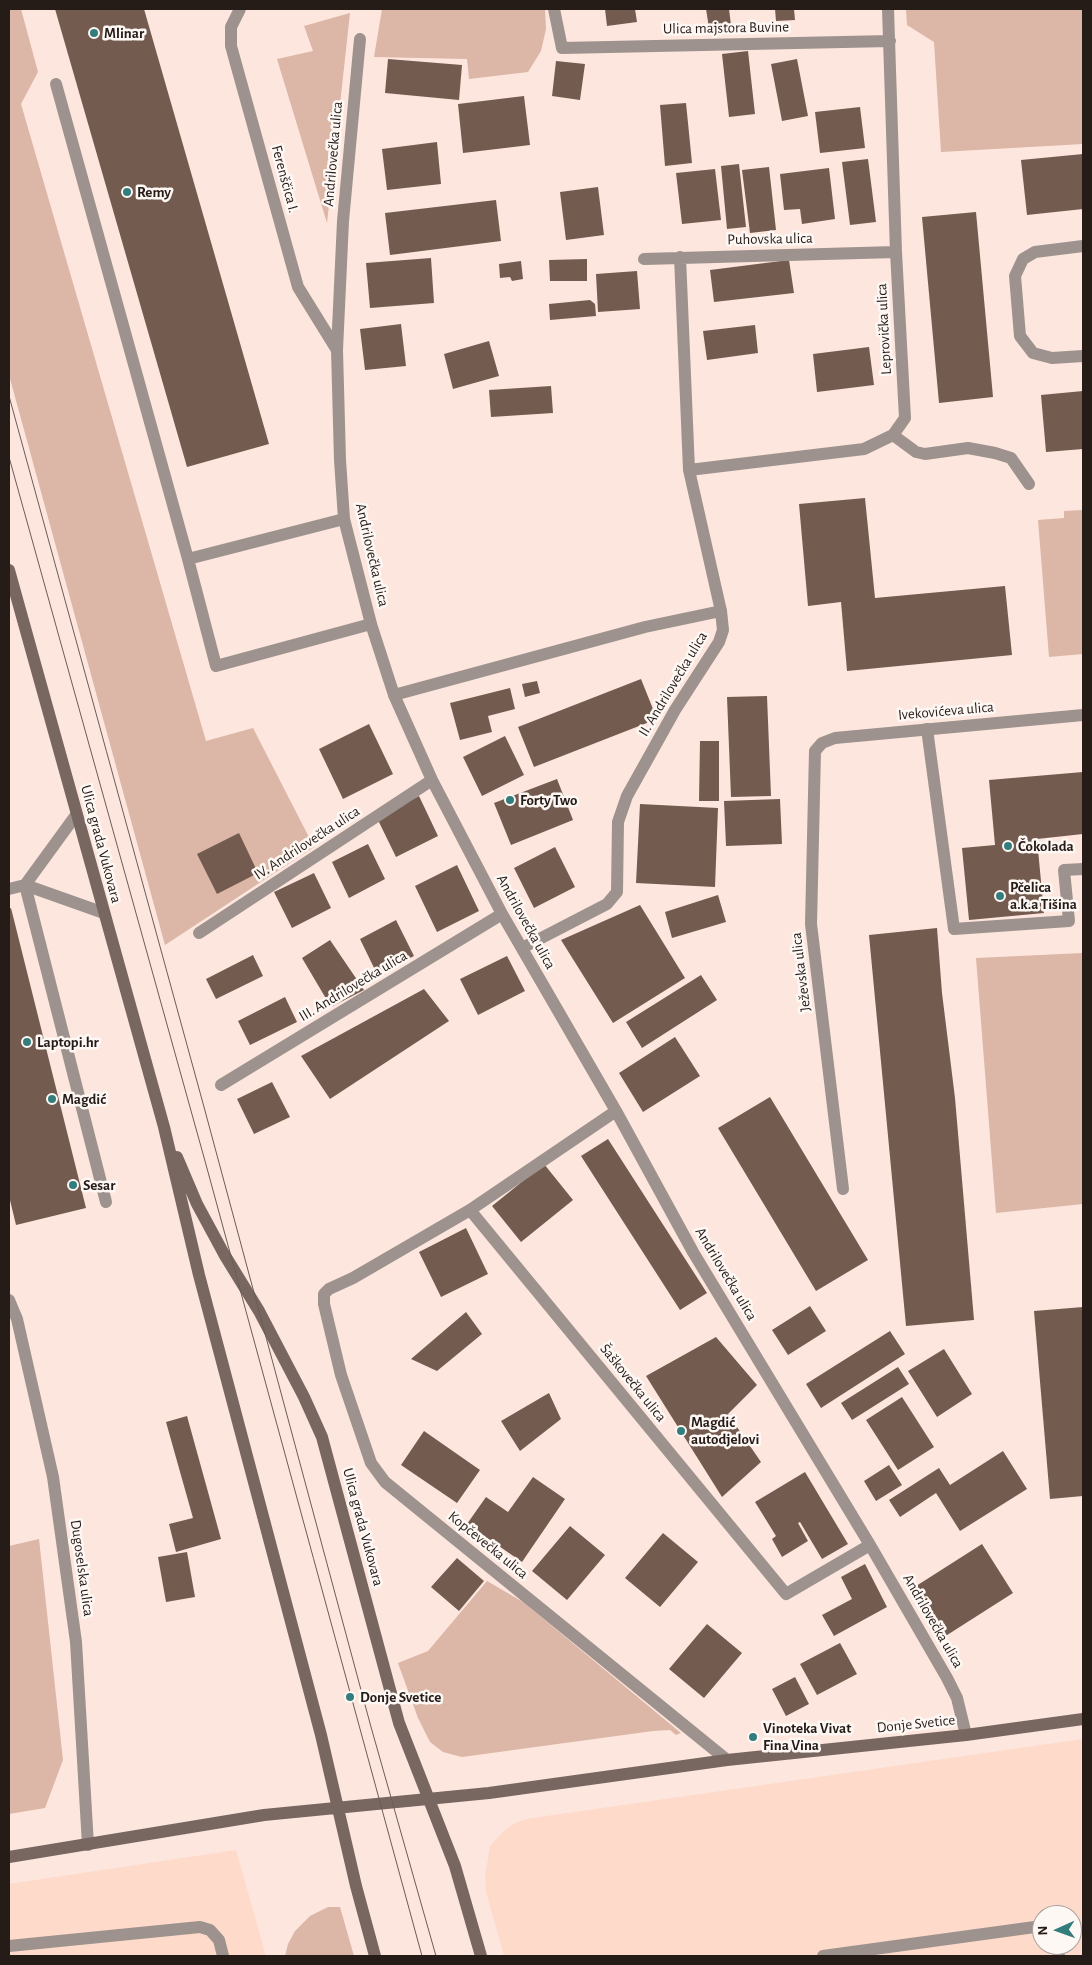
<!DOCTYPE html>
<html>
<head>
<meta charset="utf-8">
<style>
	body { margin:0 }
	#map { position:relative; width:1092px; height:1965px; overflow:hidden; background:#fde6dd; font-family:"Alegreya Sans",sans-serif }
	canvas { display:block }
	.frame { position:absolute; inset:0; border:10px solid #251b17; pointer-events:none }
	.north { position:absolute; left:1032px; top:1905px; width:50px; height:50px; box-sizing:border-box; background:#fef8f5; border:1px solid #a7a09c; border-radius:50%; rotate:268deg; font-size:14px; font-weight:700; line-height:20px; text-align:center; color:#251b17 }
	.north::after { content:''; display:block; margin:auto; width:18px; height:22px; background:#347d7d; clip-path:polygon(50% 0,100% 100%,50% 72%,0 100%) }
</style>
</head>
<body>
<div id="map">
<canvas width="1092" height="1965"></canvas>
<div class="frame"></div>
<div class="north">N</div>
</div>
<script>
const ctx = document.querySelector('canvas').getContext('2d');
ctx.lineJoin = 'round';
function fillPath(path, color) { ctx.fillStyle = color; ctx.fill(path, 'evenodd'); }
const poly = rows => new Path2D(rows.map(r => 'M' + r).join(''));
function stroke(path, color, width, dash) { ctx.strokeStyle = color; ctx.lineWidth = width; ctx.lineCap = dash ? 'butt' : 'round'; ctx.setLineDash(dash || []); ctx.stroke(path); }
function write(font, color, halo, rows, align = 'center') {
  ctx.font = font + ' "Alegreya Sans",sans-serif'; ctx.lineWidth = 5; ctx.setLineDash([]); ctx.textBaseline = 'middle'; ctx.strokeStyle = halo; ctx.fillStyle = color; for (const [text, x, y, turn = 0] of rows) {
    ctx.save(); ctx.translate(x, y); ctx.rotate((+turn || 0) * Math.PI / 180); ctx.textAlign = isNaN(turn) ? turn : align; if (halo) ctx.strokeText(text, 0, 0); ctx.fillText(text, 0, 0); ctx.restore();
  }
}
const built = poly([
	[1083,1739,1083,1956,504,1956,486,1892,485,1877,490,1846,506,1829,515,1823,526,1819],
	[1042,1915,1072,1915,1072,1945,1042,1945],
	[236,1850,266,1956,9,1956,9,1884]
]);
const green = poly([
	[9,9,21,9,38,72,21,104,206,741,253,728,314,847,165,945,9,375],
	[382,9,545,9,546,29,541,51,528,72,469,79,467,59,374,57],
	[906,9,1083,9,1083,144,941,152,934,42,907,25],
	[350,13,327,223,277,59,313,51,304,26],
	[1083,510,1083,654,1049,657,1038,520,1064,518,1064,511],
	[1083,953,1083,1204,996,1213,976,958],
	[39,1539,63,1760,45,1808,9,1814,9,1546],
	[487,1581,523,1602,681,1733,676,1735,670,1730,653,1731,462,1757,443,1752,430,1742,418,1718,398,1663,428,1651],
	[328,1907,340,1907,354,1956,285,1956,288,1944,295,1931,310,1916]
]);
const building = poly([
	[55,9,144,9,269,444,187,467],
	[605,9,635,9,637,22,607,26],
	[706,9,729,9,731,25,709,28],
	[775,9,794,9,795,20,776,21],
	[748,51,755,114,729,117,722,54],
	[388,59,462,65,459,100,385,93],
	[797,59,808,116,782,121,771,64],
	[556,61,585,64,580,100,552,96],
	[524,96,530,145,463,153,458,104],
	[686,103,692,163,665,166,660,105],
	[860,107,865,148,820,153,815,112],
	[437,142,441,184,387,190,382,149],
	[1083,154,1083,209,1027,215,1021,160],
	[868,159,876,222,850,225,842,162],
	[739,164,746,227,727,229,721,166],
	[769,167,776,230,750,233,742,170],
	[829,168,835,219,802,224,800,209,784,210,780,174],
	[715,169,721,220,682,224,676,173],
	[598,187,604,235,566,240,560,192],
	[496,200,501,241,390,255,385,213],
	[976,212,993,397,939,403,922,217],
	[431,258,434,303,370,308,366,263],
	[587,259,587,281,550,281,549,260],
	[789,260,794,293,714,302,710,270],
	[521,261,523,279,512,281,510,277,500,278,499,264],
	[637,271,640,309,598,312,596,274],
	[590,300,595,304,596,316,550,320,549,304],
	[401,324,406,366,365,370,360,329],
	[755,325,758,353,707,360,703,331],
	[489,341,499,376,453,389,444,354],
	[869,347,874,385,817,392,813,354],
	[551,386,553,413,491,417,489,390],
	[1083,391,1083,449,1046,452,1041,395],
	[865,498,875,598,1005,586,1012,655,847,671,841,602,808,606,799,504],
	[641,679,657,719,534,767,518,727],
	[537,681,540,693,525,697,522,684],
	[510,688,515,709,488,716,492,732,460,740,450,703],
	[767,696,771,796,731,797,727,697],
	[369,724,393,774,343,799,319,749],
	[505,736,524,775,482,796,463,757],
	[700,741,719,741,719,801,699,801],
	[1083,772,1083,834,1037,839,1044,913,969,920,962,848,995,845,989,780],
	[557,779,573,820,511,845,494,803],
	[419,796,438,836,396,857,377,818],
	[780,799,782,844,726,846,724,801],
	[640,804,718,808,715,887,636,883],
	[239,833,258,873,217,894,197,854],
	[368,844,385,879,349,898,332,862],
	[555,847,575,887,534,908,514,868],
	[457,865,479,911,437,932,415,886],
	[314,873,331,908,292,928,274,892],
	[718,895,726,922,672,938,665,912],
	[640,905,685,978,613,1023,561,940],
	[11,908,86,1208,16,1225,9,1196,9,909],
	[396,920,414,956,377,974,360,939],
	[937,928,942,993,955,1098,974,1320,906,1326,869,935],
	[330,940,364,990,331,1007,302,958],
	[253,955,263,976,216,999,206,979],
	[507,956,525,991,478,1015,460,979],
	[701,975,717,1000,642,1048,626,1022],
	[424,989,449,1021,330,1099,301,1056],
	[285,997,297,1022,250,1045,238,1021],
	[675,1037,700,1076,643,1112,619,1073],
	[272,1082,290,1117,254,1134,237,1099],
	[770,1097,868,1260,816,1291,718,1128],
	[608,1139,707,1293,680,1310,581,1156],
	[544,1164,573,1200,521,1242,492,1206],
	[466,1228,488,1274,441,1297,419,1252],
	[810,1306,826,1331,788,1355,772,1330],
	[1083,1307,1083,1496,1050,1499,1034,1311],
	[466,1312,482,1334,437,1371,411,1359],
	[890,1331,905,1354,821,1408,806,1384],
	[716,1337,757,1385,728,1414,761,1462,722,1497,646,1376],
	[944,1349,972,1394,937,1417,908,1371],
	[898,1367,909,1384,852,1420,841,1403],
	[549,1393,561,1419,520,1451,501,1421],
	[902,1397,934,1447,898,1470,866,1420],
	[187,1416,221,1539,176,1552,169,1524,193,1518,166,1422],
	[424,1431,480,1470,457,1503,401,1465],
	[1003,1451,1027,1489,960,1531,936,1493,900,1517,889,1500,939,1468,950,1485],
	[889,1465,902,1485,876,1501,864,1481],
	[805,1472,848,1544,822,1559,800,1522,798,1523,808,1541,782,1557,772,1539,776,1536,755,1502],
	[533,1477,565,1499,522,1562,467,1524,486,1497,508,1512],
	[570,1526,605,1555,567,1600,532,1571],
	[663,1533,698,1562,660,1607,625,1578],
	[982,1544,1013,1593,944,1637,913,1588],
	[187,1552,195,1597,166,1602,158,1557],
	[457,1558,484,1581,459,1611,431,1587],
	[865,1564,887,1607,834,1636,822,1615,852,1599,841,1577],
	[707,1624,742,1653,704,1698,669,1669],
	[840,1643,857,1674,817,1695,800,1664],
	[795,1677,809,1704,786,1716,772,1689]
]);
const lane = poly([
	[56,84,188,559],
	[893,435,916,452,925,454,968,448,995,453,1011,458,1029,484],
	[344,519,188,559,216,666,371,624],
	[394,695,645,627,721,611],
	[927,729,954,929,1069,921,1064,870,1083,869],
	[25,885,106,1202],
	[1057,1945,1059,1956],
	[9,1946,200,1927,210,1930,219,1940,223,1956],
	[823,1956,1042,1926]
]);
const street = poly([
	[240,9,231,27,231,46,298,287,337,350],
	[554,9,562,48,890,41],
	[360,39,343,221,337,350,340,460,344,519,371,624,394,695,432,780,502,914,616,1111,693,1252,870,1545,947,1678,957,1698,966,1735],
	[1083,246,1035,252,1023,259,1015,276,1020,336,1033,353,1052,358,1083,356],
	[644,259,896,252],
	[689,470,864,449,893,435,905,418,896,252,888,9],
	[76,815,25,885,104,913],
	[9,889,25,885],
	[199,933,432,780],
	[522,948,607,904,617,892,618,822,627,796,675,710,719,642,723,630,721,611,689,470,680,257],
	[221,1085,502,914],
	[616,1111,470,1210,353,1278,329,1289,324,1294,324,1304,341,1375,371,1463,385,1482,727,1760],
	[843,1189,811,924,815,751,822,743,835,738,1083,715],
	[470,1210,786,1594,870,1545],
	[9,1300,17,1319,53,1477,76,1642,88,1845]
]);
const secondary = poly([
	[9,570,164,1127,199,1275,321,1735,356,1886,375,1956],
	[177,1157,197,1204,224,1254,259,1311,304,1397,322,1437,399,1723,455,1866,481,1956],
	[9,1857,264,1815,489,1793,727,1760,966,1735,1083,1719]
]);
const tram = poly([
	[9,396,204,1107,371,1727,436,1956],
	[9,457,205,1161,422,1956]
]);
const markers = [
	[94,33,5,"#347d7d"],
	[127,192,5,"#347d7d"],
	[510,800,5,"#347d7d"],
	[1008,846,5,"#347d7d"],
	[1000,896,5,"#347d7d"],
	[27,1042,5,"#347d7d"],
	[52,1099,5,"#347d7d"],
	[73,1185,5,"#347d7d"],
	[681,1431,5,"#347d7d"],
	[350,1697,5,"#347d7d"],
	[753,1737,5,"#347d7d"]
];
const streetNames = [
	["Ulica majstora Buvine",726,28,-1],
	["Andrilovečka ulica",333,154,-85],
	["Ferenščica I.",285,179,75],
	["Puhovska ulica",770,239,-1],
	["Leprovička ulica",884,329,-93],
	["Andrilovečka ulica",372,555,77],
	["II. Andrilovečka ulica",673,684,-59],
	["Ivekovićeva ulica",946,711,-5],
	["IV. Andrilovečka ulica",307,843,-33],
	["Ulica grada Vukovara",101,844,75],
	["Andrilovečka ulica",526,922,61],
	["Ježevska ulica",801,972,-97],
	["III. Andrilovečka ulica",353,986,-31],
	["Andrilovečka ulica",726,1274,59],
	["Šaškovečka ulica",633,1383,51],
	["Ulica grada Vukovara",363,1527,75],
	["Kopčevečka ulica",488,1545,39],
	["Dugoselska ulica",82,1568,82],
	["Andrilovečka ulica",933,1621,60],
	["Donje Svetice",916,1724,-6]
];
const poiNames = [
	["Mlinar",104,33],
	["Remy",137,192],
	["Forty Two",520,800],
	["Čokolada",1018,846],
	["Pčelica",1010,887],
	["a.k.a Tišina",1010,904],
	["Laptopi.hr",37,1042],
	["Magdić",62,1099],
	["Sesar",83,1185],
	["Magdić",691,1422],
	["autodjelovi",691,1439],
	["Donje Svetice",360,1697],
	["Vinoteka Vivat",763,1728],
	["Fina Vina",763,1745]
];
fillPath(built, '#fedaca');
fillPath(green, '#dcb6a6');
fillPath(building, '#735b50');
stroke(lane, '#9d928d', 12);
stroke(street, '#9d928d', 12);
stroke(secondary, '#786760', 12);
stroke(tram, '#6a5c56', 1);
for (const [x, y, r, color] of markers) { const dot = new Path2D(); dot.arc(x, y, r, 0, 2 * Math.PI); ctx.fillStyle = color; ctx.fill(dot); stroke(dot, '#fef8f5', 2); }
write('15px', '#251b17', '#fef8f5', streetNames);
write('bold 15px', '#251b17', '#fef8f5', poiNames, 'left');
</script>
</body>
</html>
